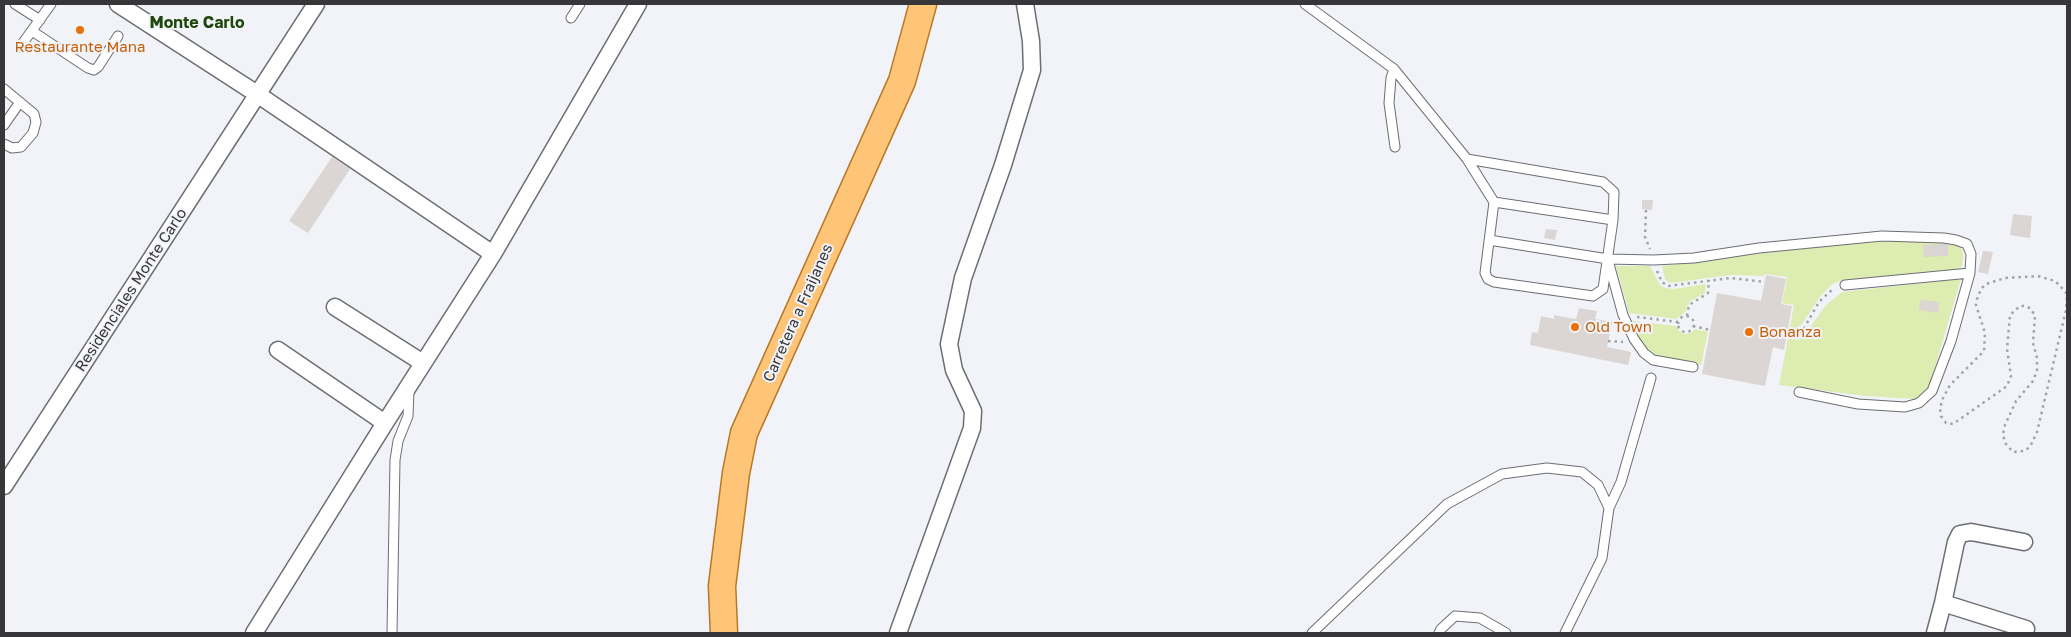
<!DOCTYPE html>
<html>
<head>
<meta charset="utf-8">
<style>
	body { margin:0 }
	#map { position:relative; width:2071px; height:637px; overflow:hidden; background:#f1f3f9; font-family:"Golos Text",sans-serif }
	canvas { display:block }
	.frame { position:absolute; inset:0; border:5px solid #373739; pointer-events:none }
</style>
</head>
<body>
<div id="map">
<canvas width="2071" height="637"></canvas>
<div class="frame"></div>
</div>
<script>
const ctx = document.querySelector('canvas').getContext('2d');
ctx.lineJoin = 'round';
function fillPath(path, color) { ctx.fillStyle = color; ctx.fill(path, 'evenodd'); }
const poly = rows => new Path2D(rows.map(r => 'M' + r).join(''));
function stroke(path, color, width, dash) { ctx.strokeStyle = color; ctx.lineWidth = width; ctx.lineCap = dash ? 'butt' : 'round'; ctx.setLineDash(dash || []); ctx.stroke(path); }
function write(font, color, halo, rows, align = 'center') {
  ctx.font = font + ' "Golos Text",sans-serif'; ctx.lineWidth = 4; ctx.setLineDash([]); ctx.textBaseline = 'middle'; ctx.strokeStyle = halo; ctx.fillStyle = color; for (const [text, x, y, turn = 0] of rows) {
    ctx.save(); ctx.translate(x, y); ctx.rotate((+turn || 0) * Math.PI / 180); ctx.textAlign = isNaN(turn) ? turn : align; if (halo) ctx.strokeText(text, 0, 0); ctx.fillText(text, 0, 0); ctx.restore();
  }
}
const green = poly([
	[1878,241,1951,242,1960,246,1963,252,1963,260,1962,266,1956,270,1845,280,1834,283,1821,295,1802,324,1792,332,1789,331,1794,305,1782,303,1787,277,1765,274,1764,276,1731,275,1670,283,1665,279,1662,266,1788,250],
	[1616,266,1650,266,1660,285,1665,288,1674,289,1706,284,1705,293,1690,301,1685,312,1676,319,1629,313],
	[1961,279,1930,384,1927,391,1920,397,1914,399,1865,396,1779,385,1788,338,1798,340,1802,338,1826,305,1842,292],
	[1632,321,1676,326,1679,331,1685,334,1691,333,1695,329,1708,332,1701,365,1655,355,1648,350,1639,338]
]);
const building = poly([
	[332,157,350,169,308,233,289,221],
	[1642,200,1653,200,1652,210,1642,209],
	[2013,214,2032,216,2030,238,2010,235],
	[1546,229,1557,230,1555,240,1544,238],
	[1948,243,1948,256,1924,257,1923,245],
	[1983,251,1993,252,1988,274,1978,272],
	[1766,275,1786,279,1781,304,1792,306,1784,350,1773,347,1765,386,1702,374,1717,293,1761,301],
	[1920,300,1939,302,1938,313,1919,310],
	[1579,308,1597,311,1595,319,1612,322,1607,347,1631,352,1628,365,1530,345,1532,332,1538,333,1541,316,1554,319,1554,315,1576,319]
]);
const path = poly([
	[1646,210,1645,237,1650,249],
	[1657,271,1662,282,1668,286,1731,278,1764,282],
	[2038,276,2055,281,2060,286,2067,294,2066,310,2037,432,2030,447,2024,451,2013,452,2005,443,2003,434,2005,425,2016,401,2033,381,2037,371,2037,358,2033,343,2035,316,2031,309,2026,306,2020,306,2010,315,2007,349,2011,376,2007,386,1953,424,1946,423,1941,416,1940,408,1943,398,1950,385,1984,351,1985,333,1976,305,1977,299,1981,289,1986,284,2005,278,2038,276],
	[1687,316,1689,305,1708,293,1709,280],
	'1678 324a8 8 0 1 1 16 0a8 8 0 1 1-16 0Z',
	[1637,317,1678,322],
	[1693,326,1710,330],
	[1787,334,1798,335,1803,330,1819,302,1834,288],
	[1608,341,1623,342]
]);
const lane = poly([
	[15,4,40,20],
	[1305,4,1394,69,1467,159,1494,202,1485,273,1488,279,1494,282,1593,296,1603,289,1613,220,1494,202],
	[571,18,580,4],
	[32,31,88,68,94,70,98,67,118,36],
	[20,47,51,4],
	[1394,69,1391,78,1389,103,1395,147],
	[4,89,34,114,36,122,33,133,21,147,12,148,4,144],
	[4,125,20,102],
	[1467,159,1603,182,1614,192,1613,220],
	[1489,240,1608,259,1654,260,1694,258,1759,248,1882,236,1944,238,1956,240,1967,244,1971,254,1970,273,1951,341,1932,391,1919,403,1905,407,1858,404,1799,392],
	[1609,264,1623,315,1634,339,1644,353,1653,360,1693,367],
	[1845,285,1970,273],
	[392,633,395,460,398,441,408,416,409,391],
	[1312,633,1447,504,1502,474,1547,468,1582,472,1598,485,1609,508],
	[1439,633,1441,629,1455,616,1480,618,1506,633],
	[1565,633,1602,558,1609,508,1621,482,1651,378]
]);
const street = poly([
	[118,4,257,94,493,254],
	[335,307,423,363],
	[278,350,385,423],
	[4,486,316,4],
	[1943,603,2026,629],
	[254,633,385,423,493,254,638,4],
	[898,633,972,428,973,411,954,370,949,344,963,278,1003,165,1032,70,1031,41,1025,4],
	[1935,633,1943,603,1956,542,1960,534,1971,532,2024,542]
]);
const primary = poly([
	[724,633,722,586,736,473,744,433,902,81,923,4]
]);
const markers = [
	[80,30,5,"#e8710a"],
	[1575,327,5,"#e8710a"],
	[1749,332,5,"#e8710a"]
];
const foodNames = [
	["Restaurante Mana",80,47,"center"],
	["Old Town",1585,327],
	["Bonanza",1759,332]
];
const streetNames = [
	["Residenciales Monte Carlo",131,290,-57],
	["Carretera a Fraijanes",798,313,-66]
];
const neighbourhoodNames = [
	["Monte Carlo",197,23]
];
fillPath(green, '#ddecb1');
fillPath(building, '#dbd5d3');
stroke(lane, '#6c6e73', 11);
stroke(street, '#6c6e73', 19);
stroke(primary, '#b87926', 29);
stroke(path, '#a2a3a7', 2.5, [2.5, 4]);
stroke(lane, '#fff', 9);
stroke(street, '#fff', 16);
stroke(primary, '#fec477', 26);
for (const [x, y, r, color] of markers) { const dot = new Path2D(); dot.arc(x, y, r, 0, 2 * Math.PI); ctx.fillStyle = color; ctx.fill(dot); stroke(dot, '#f1f3f9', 2); }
write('15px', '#c56008', '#f1f3f9', foodNames, 'left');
write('15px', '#373739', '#f1f3f9', streetNames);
write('bold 16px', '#1e480b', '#f1f3f9', neighbourhoodNames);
</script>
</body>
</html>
